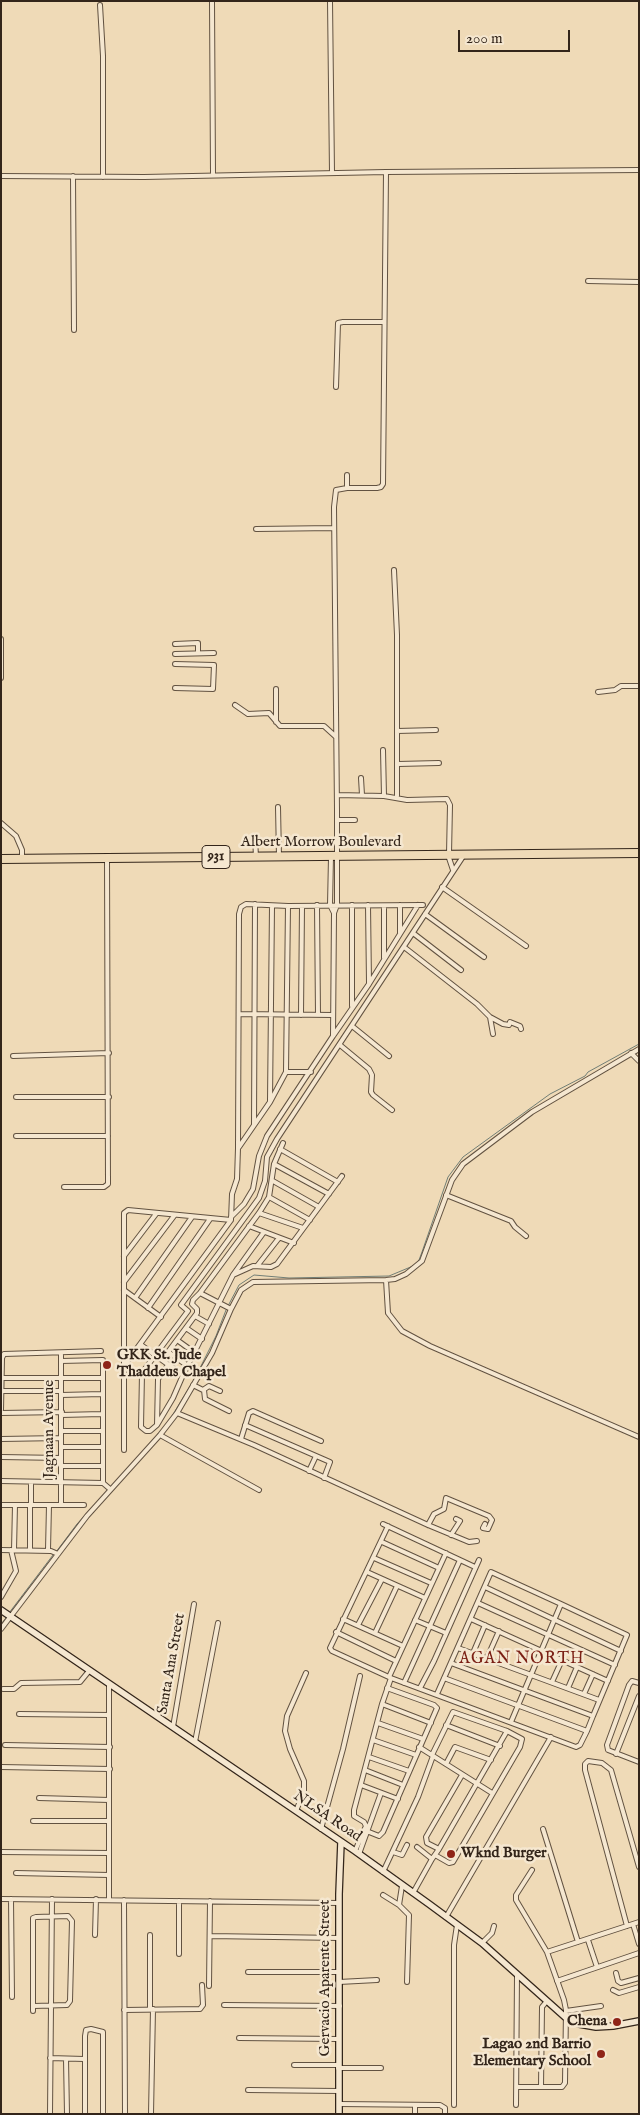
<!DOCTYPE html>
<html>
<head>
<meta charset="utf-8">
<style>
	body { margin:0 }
	#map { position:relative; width:640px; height:2115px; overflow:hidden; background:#efdab7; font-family:"IM FELL English",serif }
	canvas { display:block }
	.frame { position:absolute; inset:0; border:2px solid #33251a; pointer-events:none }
	.scale { position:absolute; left:458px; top:30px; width:112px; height:22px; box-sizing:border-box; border:2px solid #33251a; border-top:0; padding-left:6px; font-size:15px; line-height:18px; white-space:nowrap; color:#33251a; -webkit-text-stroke:4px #f5e7d0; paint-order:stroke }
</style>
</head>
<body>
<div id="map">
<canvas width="640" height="2115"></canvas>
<div class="frame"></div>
<div class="scale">200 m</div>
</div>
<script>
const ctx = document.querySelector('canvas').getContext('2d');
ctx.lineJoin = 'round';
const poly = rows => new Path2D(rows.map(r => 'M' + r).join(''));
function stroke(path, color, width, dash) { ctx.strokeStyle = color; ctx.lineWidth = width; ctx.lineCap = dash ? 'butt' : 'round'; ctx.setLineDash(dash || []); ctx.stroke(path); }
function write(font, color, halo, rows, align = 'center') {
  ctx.font = font + ' "IM FELL English",serif'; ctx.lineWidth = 5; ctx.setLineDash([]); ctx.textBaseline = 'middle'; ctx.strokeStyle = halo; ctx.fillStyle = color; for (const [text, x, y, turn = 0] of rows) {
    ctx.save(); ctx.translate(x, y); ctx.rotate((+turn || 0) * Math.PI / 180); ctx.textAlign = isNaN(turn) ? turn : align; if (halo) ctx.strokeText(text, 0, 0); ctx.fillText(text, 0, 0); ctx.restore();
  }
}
const stream = poly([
	[228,1306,239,1285,254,1275,289,1278,389,1276,413,1266,419,1260,422,1252,448,1177,463,1157,550,1094,585,1076,588,1072,639,1044],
	[143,1452,169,1421,195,1378,216,1336,226,1310],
	[111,1487,117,1480],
	[56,1552,77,1524,108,1490],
	[9,1613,53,1555],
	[1,1624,7,1617]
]);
const street = poly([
	[212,1,213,175],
	[330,1,332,173],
	[100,5,103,56,103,177],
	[1,176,144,177,386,172,639,170],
	[73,176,74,330],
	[588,281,639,282],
	[336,387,338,323,343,322,384,322],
	[347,488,377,488,381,487,383,484,386,172],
	[256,529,334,528],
	[394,570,397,635,397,796],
	[1,639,1,678],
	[175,644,198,643,198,653],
	[175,654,214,653],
	[175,688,213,689,214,665,175,664],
	[276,689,276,722],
	[598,692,615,690,621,686,639,686],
	[235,705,248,714,269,713,280,726,324,726,335,736],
	[397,731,436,730],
	[383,750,384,796],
	[398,764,439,763],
	[361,778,362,795],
	[337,795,384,796,407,800,447,799,450,805,449,854],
	[278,807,279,857],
	[337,820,355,820],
	[1,823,16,836,22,850,22,858],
	[255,837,256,857],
	[331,857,330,905,334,913],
	[449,858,453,870],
	[442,887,526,946],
	[317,905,318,1015],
	[352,905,352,1006],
	[368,905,369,983],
	[384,906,384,958],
	[425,914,484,957],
	[400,933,400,905],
	[413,933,461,970],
	[404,947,477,1004,490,1017,503,1024,509,1025,510,1022,520,1026,521,1029],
	[239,1014,333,1015],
	[301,1015,302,906],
	[490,1017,493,1034],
	[352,1026,389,1056],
	[333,1036,369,984,418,905],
	[340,1045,369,1069,372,1075,371,1092,373,1095,392,1110],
	[631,1053,639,1061],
	[13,1056,109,1053],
	[286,1072,311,1072],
	[16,1097,109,1097],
	[270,1101,272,906],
	[254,1125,255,904],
	[16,1136,108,1136],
	[239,1147,270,1102,286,1072,288,906],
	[280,1149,338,1182],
	[274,1164,329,1194],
	[273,1181,319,1207],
	[64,1187,104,1187,108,1184,107,858],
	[446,1195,511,1221,515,1227,526,1236],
	[269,1197,310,1220],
	[259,1213,303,1228],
	[231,1217,244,1204,253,1189,259,1156,267,1136,333,1036,334,913,337,905,337,810,334,507,336,490,347,488,347,475],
	[249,1226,294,1243],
	[124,1256,156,1214],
	[257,1266,279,1238],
	[233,1275,264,1232],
	[386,1280,388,1313,402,1331,430,1346,639,1437],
	[124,1282,174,1216],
	[124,1290,161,1317],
	[200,1293,231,1309],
	[135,1298,192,1217],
	[148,1308,210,1219],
	[195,1316,209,1324],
	[186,1328,202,1339],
	[177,1340,195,1353],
	[141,1345,183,1375,233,1275,253,1266,271,1267,277,1264,342,1176],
	[61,1361,103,1360,103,1483],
	[168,1365,158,1379,157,1425,150,1431,146,1431,141,1427,142,1373,188,1311,181,1305,259,1198,265,1181,267,1157,277,1139,462,858],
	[124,1366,231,1220,232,1194,237,1179,238,1148,239,914,241,907,246,904,288,906,423,905],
	[188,1366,168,1352,197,1313,197,1309,192,1304,193,1300,200,1293,259,1213,269,1197,274,1164,283,1143],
	[2,1378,103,1378],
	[193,1385,203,1390,209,1386,220,1391],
	[204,1390,205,1399,229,1411],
	[2,1391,61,1391],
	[61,1395,102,1394],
	[1,1410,2,1358,4,1354,101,1351],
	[1,1413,62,1412],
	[177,1413,254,1445,428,1525,469,1542,477,1541],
	[61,1415,102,1414],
	[157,1425,173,1398,183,1375],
	[245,1425,330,1462,324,1478],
	[61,1431,103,1431],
	[160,1435,259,1490],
	[1,1439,61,1438],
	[241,1439,249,1413,253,1411,321,1441],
	[61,1447,103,1447],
	[124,1450,124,1213,128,1210,231,1220],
	[1,1457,61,1458],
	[61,1466,103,1466],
	[309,1471,316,1456],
	[1,1481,103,1483,110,1489],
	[1,1505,84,1505],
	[30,1505,30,1550],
	[31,1505,31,1482],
	[61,1505,61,1353],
	[383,1524,475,1567],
	[485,1524,483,1528,488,1529],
	[428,1525,434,1514,444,1509,446,1498,489,1516,492,1520,488,1529],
	[388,1526,330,1648,332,1651,391,1678],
	[451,1535,460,1521,456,1519],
	[382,1542,439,1568],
	[1,1550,51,1551,58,1554],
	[14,1550,15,1505],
	[48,1550,49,1505],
	[374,1558,431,1583],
	[367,1572,425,1598],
	[485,1587,621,1651],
	[1,1597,16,1571,11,1550],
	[478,1603,615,1665],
	[561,1604,627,1635,593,1716],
	[343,1619,403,1646],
	[471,1619,608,1681],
	[415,1620,446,1633],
	[358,1625,382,1579],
	[1,1629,87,1516,160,1435,177,1413,212,1353,231,1309,241,1290,253,1282,386,1280,395,1279,406,1274,422,1261,452,1180,463,1164,532,1112,639,1049],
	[336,1632,396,1661],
	[375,1633,397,1586],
	[458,1648,599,1700],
	[473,1653,485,1625],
	[487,1658,499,1631],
	[389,1677,446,1553],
	[444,1678,587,1731,593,1716,451,1663],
	[552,1682,562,1660],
	[404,1683,460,1560],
	[639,1683,632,1681,629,1685,607,1745,608,1750,639,1762],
	[109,1684,109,1900],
	[420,1688,434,1661,479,1560],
	[568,1688,577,1667],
	[3,1689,14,1689,21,1683,80,1682,89,1671],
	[437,1694,491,1572,561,1604,511,1722],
	[584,1694,593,1674],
	[382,1704,431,1723],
	[19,1714,109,1715],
	[378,1723,423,1739],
	[446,1725,500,1746],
	[173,1727,194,1604],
	[373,1740,416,1755],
	[195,1742,218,1623],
	[5,1745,110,1747],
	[419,1747,492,1793],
	[616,1754,639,1696],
	[432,1755,453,1712,507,1731],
	[369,1757,409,1771],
	[446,1764,455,1747,491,1760],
	[1,1767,110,1769],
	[365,1770,403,1785],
	[361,1785,398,1799],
	[39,1798,109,1800],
	[296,1811,304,1791,304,1781,290,1749,285,1731,287,1716,306,1673],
	[33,1821,109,1821],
	[321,1829,343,1749,360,1676],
	[543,1829,578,1942],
	[364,1830,379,1836,383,1832,437,1708,434,1705,387,1688],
	[417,1847,432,1859],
	[439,1849,427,1843,426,1837,462,1775],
	[355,1851,366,1826,364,1822,354,1816,354,1810,382,1704,391,1678,576,1747,580,1745,587,1731],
	[1,1852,109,1853],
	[393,1852,402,1855,407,1845],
	[359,1854,381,1793],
	[383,1872,418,1797,433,1756],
	[16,1873,109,1875],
	[413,1893,432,1859,439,1849,507,1731,522,1739,520,1747,453,1862,449,1863,435,1855],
	[383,1895,399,1905,409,1915,407,1982],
	[1,1899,339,1903],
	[11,1899,12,1997],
	[124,1900,125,2114],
	[399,1905,402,1886],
	[446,1917,551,1737],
	[633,1924,639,1944],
	[627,1926,585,1770,585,1764,588,1761,602,1763,611,1770,639,1867],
	[95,1935,96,1899],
	[210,1936,339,1938],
	[588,1940,597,1967],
	[482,1943,492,1933,494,1926],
	[547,1952,639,1922],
	[179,1954,179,1901],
	[248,1972,339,1972],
	[616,1973,618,1981,621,1983,639,1978],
	[557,1981,639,1953],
	[339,1982,377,1980],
	[209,1986,210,1901],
	[613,1990,619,1993,639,1987],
	[224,2005,340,2006],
	[150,2009,150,1935],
	[124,2010,200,2009,203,2005,202,1985],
	[33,2011,33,1918,36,1917,68,1916,72,1921,70,2001,67,2005,34,2006],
	[566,2011,601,2006],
	[239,2038,338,2039],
	[50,2058,84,2059],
	[66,2059,67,2114],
	[294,2065,338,2065],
	[338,2068,381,2068],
	[517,2087,562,2087,565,2083,566,2010,564,2000,547,1952,516,1900,516,1895,532,1870],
	[541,2087,542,2007,547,2001],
	[248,2090,339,2091],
	[339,2104,440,2105,445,2108,445,2114],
	[415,2105,415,2114],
	[454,2105,454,1945,457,1925],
	[516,2105,517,1975],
	[50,2114,52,1899],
	[85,2114,85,2036,86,2030,91,2029,103,2032,103,2114],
	[151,2114,153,2009]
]);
const secondary = poly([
	[1,1610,355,1851,429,1904,482,1943,565,2017,579,2024,596,2027,613,2026,639,2021],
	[339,2114,339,1894,341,1842]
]);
const highway = poly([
	[1,859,639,853]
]);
const markers = [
	[107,1365,5,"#8f2418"],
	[451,1854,5,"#8f2418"],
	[617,2022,5,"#8f2418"],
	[601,2054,5,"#8f2418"]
];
const shields = [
	[216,857,28]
];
const shieldNames = [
	["931",216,857]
];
const streetNames = [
	["Albert Morrow Boulevard",321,843],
	["Jagnaan Avenue",50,1429,-90],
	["Santa Ana Street",172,1664,-80],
	["NLSA Road",327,1817,34],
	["Gervacio Aparente Street",326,1978,-90]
];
const poiNames = [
	["GKK St. Jude",117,1356],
	["Thaddeus Chapel",117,1373],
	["Wknd Burger",461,1854],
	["Chena",607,2022,"right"],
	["Lagao 2nd Barrio",591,2045,"right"],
	["Elementary School",591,2062,"right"]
];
const neighbourhoodNames = [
	["AGAN NORTH",522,1660]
];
stroke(stream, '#717e76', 1);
stroke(street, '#625241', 6);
stroke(secondary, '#33251a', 8);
stroke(highway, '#33251a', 10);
stroke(street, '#f5e7d0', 4);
stroke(secondary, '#f5e7d0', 5.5);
stroke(highway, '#efdab7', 8);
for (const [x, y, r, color] of markers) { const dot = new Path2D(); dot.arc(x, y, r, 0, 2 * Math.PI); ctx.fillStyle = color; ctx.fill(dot); stroke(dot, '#f5e7d0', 2); }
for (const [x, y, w] of shields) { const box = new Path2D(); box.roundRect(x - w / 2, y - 11.5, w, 23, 4); ctx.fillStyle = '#f5e7d0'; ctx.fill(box); stroke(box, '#33251a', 1); }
write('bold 14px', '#33251a', null, shieldNames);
write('15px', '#33251a', '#f5e7d0', streetNames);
write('bold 15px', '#33251a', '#f5e7d0', poiNames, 'left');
ctx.letterSpacing = '1px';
write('16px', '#7a1f14', '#f5e7d0', neighbourhoodNames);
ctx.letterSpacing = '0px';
</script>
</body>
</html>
